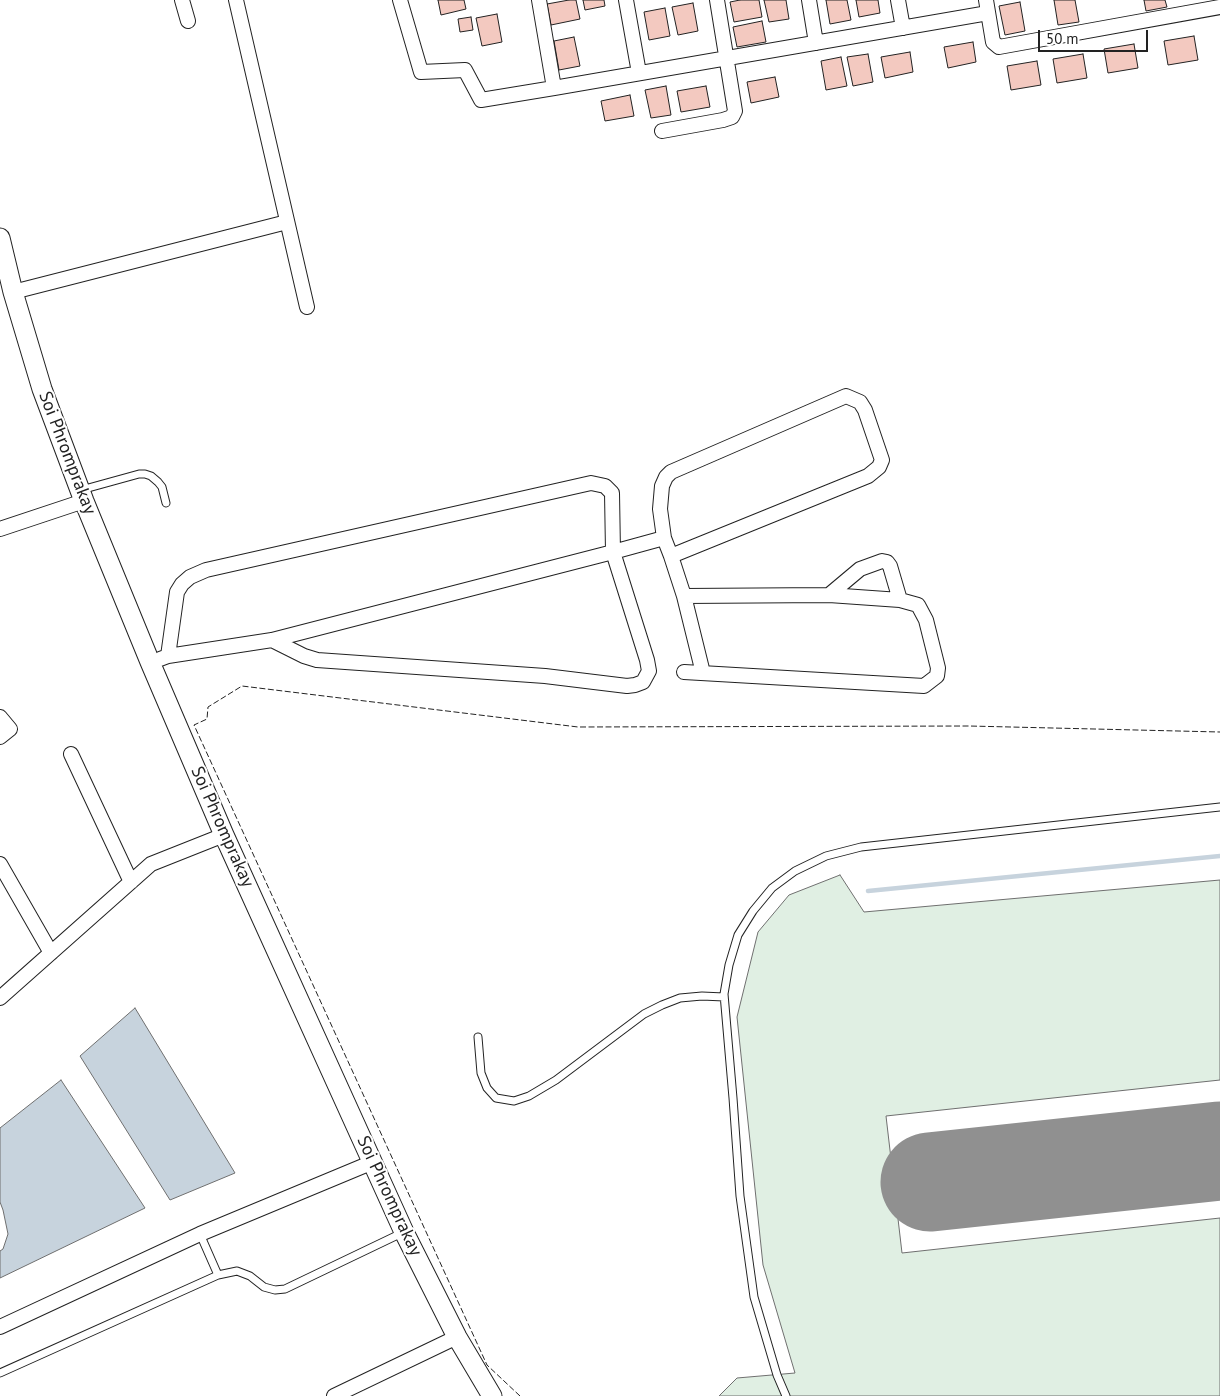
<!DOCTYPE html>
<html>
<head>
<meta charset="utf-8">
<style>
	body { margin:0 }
	#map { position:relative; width:1220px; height:1396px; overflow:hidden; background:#fff; font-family:"PT Sans",sans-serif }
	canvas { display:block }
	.scale { position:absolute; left:1038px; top:30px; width:110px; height:22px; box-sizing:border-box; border:2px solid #222; border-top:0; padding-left:6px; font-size:15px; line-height:18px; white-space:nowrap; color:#222; -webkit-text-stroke:4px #fff; paint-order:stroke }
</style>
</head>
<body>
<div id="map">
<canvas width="1220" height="1396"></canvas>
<div class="scale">50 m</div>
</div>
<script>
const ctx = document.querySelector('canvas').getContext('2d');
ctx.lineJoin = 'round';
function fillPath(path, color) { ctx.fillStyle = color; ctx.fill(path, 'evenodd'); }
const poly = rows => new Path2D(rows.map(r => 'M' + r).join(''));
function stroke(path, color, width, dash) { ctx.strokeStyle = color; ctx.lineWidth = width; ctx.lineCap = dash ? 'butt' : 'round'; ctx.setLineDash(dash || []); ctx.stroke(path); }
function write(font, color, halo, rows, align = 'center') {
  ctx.font = font + ' "PT Sans",sans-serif'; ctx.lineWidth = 4; ctx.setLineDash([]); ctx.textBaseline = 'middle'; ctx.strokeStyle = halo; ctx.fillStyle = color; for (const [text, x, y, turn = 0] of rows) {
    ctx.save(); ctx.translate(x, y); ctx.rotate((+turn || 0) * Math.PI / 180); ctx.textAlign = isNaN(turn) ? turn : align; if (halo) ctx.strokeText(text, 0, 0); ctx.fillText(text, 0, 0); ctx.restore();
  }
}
const green = poly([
	[840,875,864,912,1220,880,1220,1080,886,1116,902,1253,1220,1218,1220,1396,719,1396,737,1378,795,1373,763,1265,737,1017,758,932,789,895,840,875]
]);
const water = poly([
	[135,1008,235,1173,170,1200,80,1056,135,1008],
	[61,1080,145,1208,0,1278,0,1251,3,1249,8,1234,3,1210,0,1202,0,1128,61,1080]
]);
const stream = poly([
	[868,891,1220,856]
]);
const runway = poly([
	[930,1182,1220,1151]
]);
const building = poly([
	[438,0,464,0,466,9,441,15,438,0],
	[569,0,576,0,580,19,551,25,547,4,569,0],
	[583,0,604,0,605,6,585,10,583,0],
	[740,0,759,0,762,17,734,22,730,2,740,0],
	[764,0,786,0,789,19,769,22,764,0],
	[826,0,847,0,851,20,830,24,826,0],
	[856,0,878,0,880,13,859,17,856,0],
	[1054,0,1075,0,1079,22,1058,25,1054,0],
	[1144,0,1165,0,1167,7,1146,11,1144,0],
	[1020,2,1025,31,1005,35,999,6,1020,2],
	[693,3,698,31,678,35,672,7,693,3],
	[665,8,670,36,649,40,644,12,665,8],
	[497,14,502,42,482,46,476,18,497,14],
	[471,17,473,30,460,32,458,19,471,17],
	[762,21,766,42,737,47,733,27,762,21],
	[1194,36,1198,60,1168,65,1164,41,1194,36],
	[574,37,580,66,559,70,554,41,574,37],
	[973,42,976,62,948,68,944,47,973,42],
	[1134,44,1138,68,1108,73,1104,49,1134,44],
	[910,52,913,72,885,78,881,57,910,52],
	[868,54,873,82,853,86,847,57,868,54],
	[1083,54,1087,78,1057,83,1053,59,1083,54],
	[841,57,847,86,826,90,821,61,841,57],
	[1037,61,1041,85,1011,90,1007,66,1037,61],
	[775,77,779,97,751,103,747,82,775,77],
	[666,86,671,115,651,118,645,90,666,86],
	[706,86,710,107,681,112,677,91,706,86],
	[630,95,634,116,605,121,601,101,630,95]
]);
const lane = poly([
	[81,490,139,474,145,474,151,476,158,482,162,487,166,503],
	[478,1037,481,1073,487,1088,496,1098,514,1101,529,1096,556,1080,644,1014,662,1005,680,998,702,996,724,997],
	[200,1234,218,1275],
	[0,1373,218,1275,237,1271,250,1276,264,1287,275,1290,285,1289,404,1232],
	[786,1396,777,1375,754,1297,740,1196,733,1098,724,994,729,965,738,935,753,911,772,888,795,871,826,856,861,847,1220,807]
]);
const street = poly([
	[182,0,188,21],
	[236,0,307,307],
	[400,0,421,72,465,70,481,100,554,88],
	[539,0,554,88,988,13],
	[626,0,639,73],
	[809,0,816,43],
	[898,0,903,28],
	[986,0,993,42,999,47,1220,7],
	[662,131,723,120,732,117,735,111,717,0],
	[13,292,287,222],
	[0,529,84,501],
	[671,556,684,596,829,595,900,600,918,605,926,620,938,668,937,676,924,686,684,672],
	[829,595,860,569,882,561,887,562,890,566,900,600],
	[684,596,703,673],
	[168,656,177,592,182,584,190,577,206,570,591,483,605,486,612,493,613,552,664,538,660,509,662,486,666,477,671,472,846,396,860,402,865,410,882,460,879,467,868,476,671,556,664,538],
	[160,659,168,656,272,640,613,552,647,660,649,671,643,682,635,685,627,686,545,676,317,660,304,656,272,640],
	[0,717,10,729,0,737],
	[71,754,131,882],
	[0,864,51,953],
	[0,998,151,864,224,835],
	[0,1327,200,1234,373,1162],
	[334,1396,457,1337]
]);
const secondary = poly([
	[0,238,13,292,42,389,84,501,150,662,224,835,404,1232,457,1337,492,1396]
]);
const fence = poly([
	[520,1396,487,1365,194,725,207,719,208,707,242,686,578,727,969,726,1220,732]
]);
const streetNames = [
	["Soi Phromprakay",67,453,69],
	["Soi Phromprakay",222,827,66],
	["Soi Phromprakay",389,1196,65]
];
fillPath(green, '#e0efe3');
stroke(green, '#6f6f6f', 1);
fillPath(water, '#c7d3dd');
stroke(water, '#6f6f6f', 1);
stroke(stream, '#c7d3dd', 4.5);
stroke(runway, '#909090', 99);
fillPath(building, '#f3c9c0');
stroke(building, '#222', 1);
stroke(lane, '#222', 9);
stroke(street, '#222', 16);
stroke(secondary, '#222', 21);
stroke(lane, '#fff', 7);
stroke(street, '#fff', 14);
stroke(secondary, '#fff', 19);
stroke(fence, '#222', 1, [6, 2.5]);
write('18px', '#222', '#fff', streetNames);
</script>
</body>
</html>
